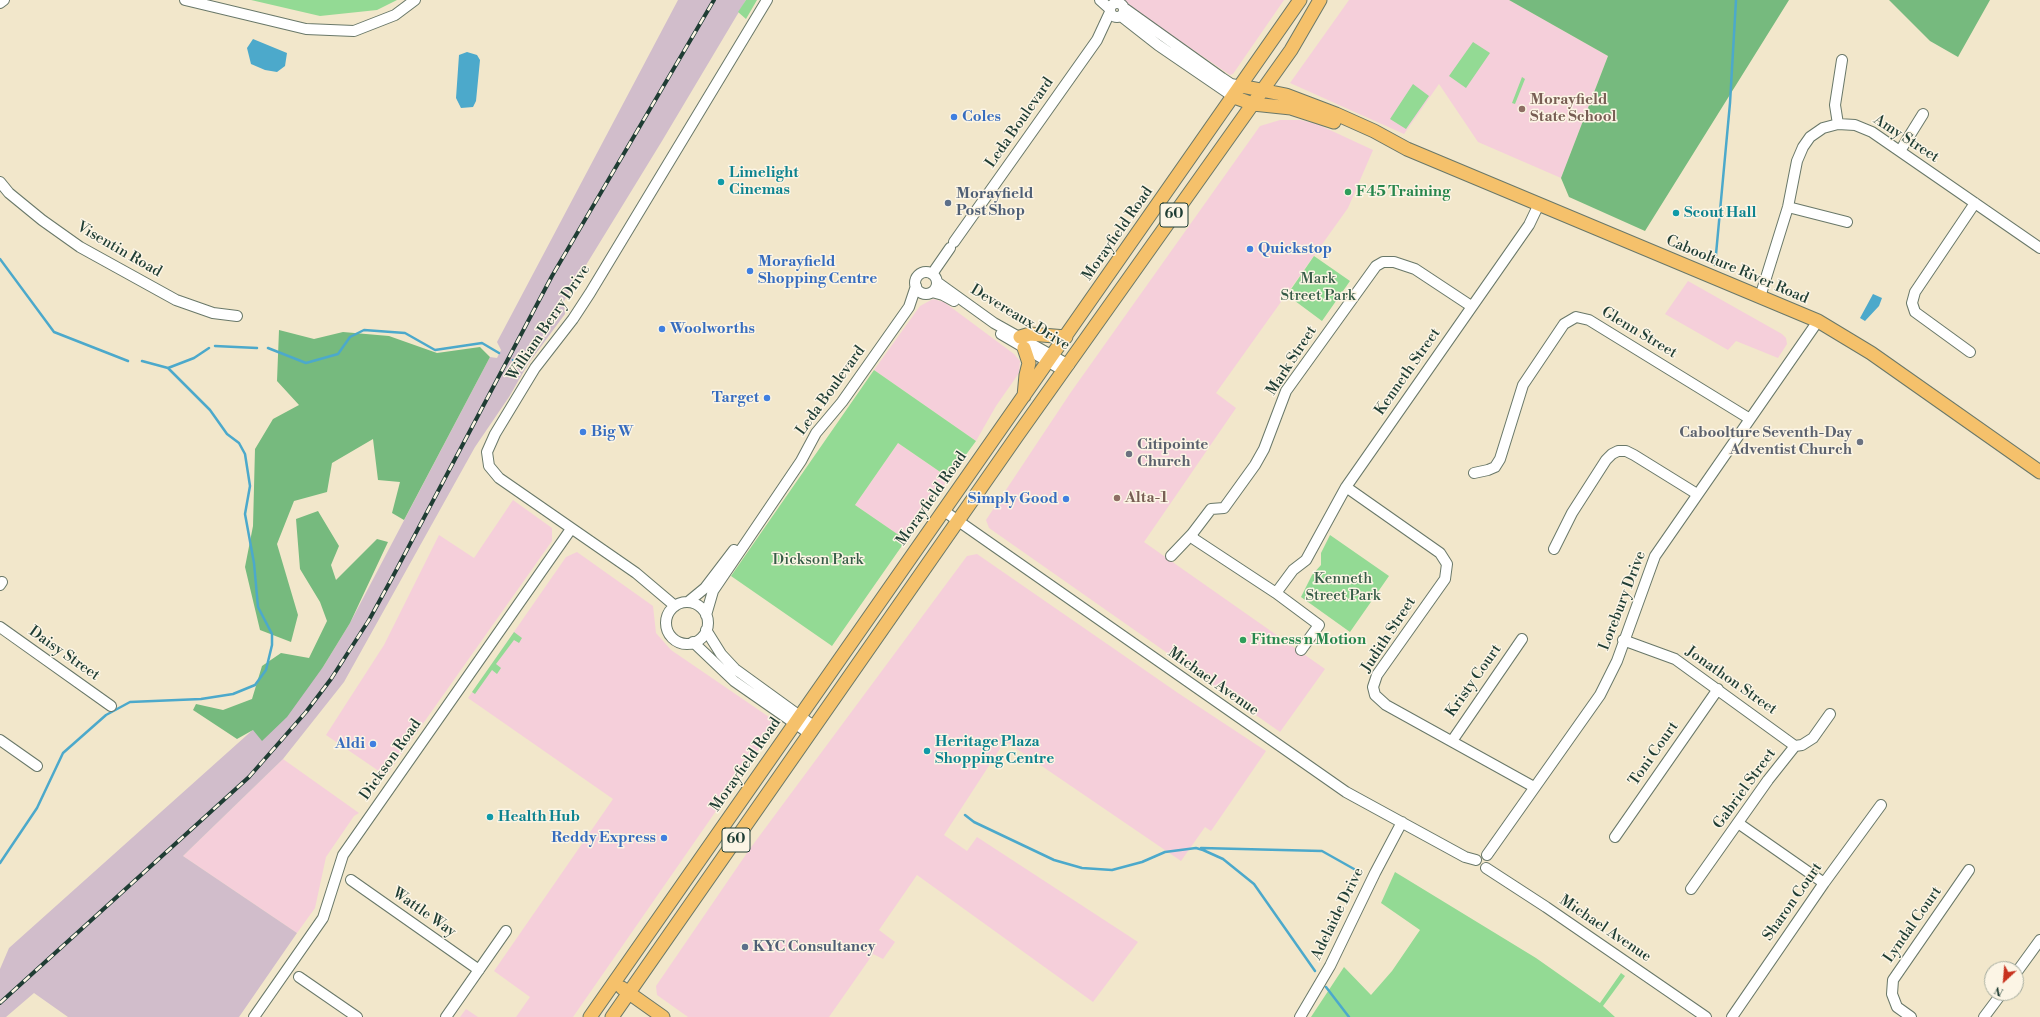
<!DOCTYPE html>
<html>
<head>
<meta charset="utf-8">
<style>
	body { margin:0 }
	#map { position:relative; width:2040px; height:1017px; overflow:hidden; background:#f2e7cb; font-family:"Libre Bodoni",serif }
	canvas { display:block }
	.north { position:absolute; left:1984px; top:961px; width:40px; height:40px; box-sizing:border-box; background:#fcf5e5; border:1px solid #a4ab9e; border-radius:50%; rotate:206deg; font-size:11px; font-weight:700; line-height:16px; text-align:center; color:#1f3d34 }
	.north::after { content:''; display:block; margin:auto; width:14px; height:18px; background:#c8321e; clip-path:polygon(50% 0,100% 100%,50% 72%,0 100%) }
</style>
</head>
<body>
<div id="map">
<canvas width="2040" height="1017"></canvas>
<div class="north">N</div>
</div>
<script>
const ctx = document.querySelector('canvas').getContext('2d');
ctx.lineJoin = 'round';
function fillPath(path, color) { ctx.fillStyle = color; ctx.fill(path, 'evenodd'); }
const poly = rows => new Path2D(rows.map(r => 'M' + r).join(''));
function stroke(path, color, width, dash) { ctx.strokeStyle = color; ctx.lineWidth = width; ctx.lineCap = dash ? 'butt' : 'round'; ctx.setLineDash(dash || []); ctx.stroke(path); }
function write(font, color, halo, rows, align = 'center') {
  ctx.font = font + ' "Libre Bodoni",serif'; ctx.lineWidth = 3; ctx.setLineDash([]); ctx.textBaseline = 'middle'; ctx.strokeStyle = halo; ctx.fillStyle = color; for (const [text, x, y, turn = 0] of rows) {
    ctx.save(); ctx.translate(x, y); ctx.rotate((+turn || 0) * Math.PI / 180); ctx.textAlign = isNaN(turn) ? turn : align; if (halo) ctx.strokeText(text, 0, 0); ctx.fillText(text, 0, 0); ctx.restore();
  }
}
const built = poly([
	[1120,0,1284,0,1233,74,1230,75],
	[1349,0,1509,0,1608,56,1561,178,1478,142,1439,84,1404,134,1290,83],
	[1280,120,1300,120,1317,124,1373,150,1348,208,1216,393,1236,408,1144,542,1325,669,1280,732,989,528,986,520,1071,392,1260,126],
	[1688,281,1782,334,1786,338,1787,344,1778,358,1736,341,1728,350,1665,314],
	[933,299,944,302,1014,354,1020,361,1019,373,996,406,976,441,874,370,920,306],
	[898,443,949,478,906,540,855,505],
	[513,500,552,528,552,541,386,776,326,735,384,645,439,535,474,558],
	[577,552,653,606,656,633,671,650,772,719,775,726,573,1017,516,1017,530,997,494,971,613,799,468,698,566,557],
	[977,554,1178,693,1266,751,1211,831,1205,827,1181,861,1005,741,944,835,967,851,977,837,1138,942,1093,1002,917,875,879,930,895,942,883,959,873,954,829,1017,688,1017,657,995,656,986,749,850,967,556],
	[283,759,359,813,354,816,326,857,315,908,297,933,183,856],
	[466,1009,478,1017,460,1017]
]);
const industrial = poly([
	[678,0,746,0,662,141,564,301,565,314,528,364,509,397,475,447,344,682,283,759,183,856,297,933,239,1017,68,1017,34,993,6,1017,0,1017,0,969,9,948,323,667,350,623,490,357,497,358,501,350,497,342]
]);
const green = poly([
	[251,0,397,0,377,10,320,16],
	[746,0,757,0,746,19,738,12],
	[1473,42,1490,53,1466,88,1449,76],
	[1522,77,1525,79,1515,104,1512,103],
	[1413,84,1429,96,1406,129,1390,119],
	[1314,256,1350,281,1322,321,1287,295],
	[874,370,976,441,949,478,898,443,855,505,906,540,832,646,731,576],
	[1330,535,1389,576,1350,632,1301,597,1312,575,1321,565,1321,553],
	[514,632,522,638,519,643,514,640,496,664,501,668,497,674,492,670,475,694,472,692],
	[1395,872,1536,958,1600,1003,1621,973,1625,976,1603,1006,1615,1017,1311,1017,1344,967,1371,995,1392,971,1420,930,1381,903]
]);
const forest = poly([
	[1509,0,1789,0,1645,231,1569,197,1561,178,1608,56],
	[1889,0,1990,0,1958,57,1930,41],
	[279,330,314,339,343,332,389,336,437,353,480,347,490,357,404,520,392,513,400,482,378,480,373,439,332,463,327,492,294,501,277,544,298,615,291,642,260,630,245,567,253,526,255,449,273,419,299,405,277,381],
	[318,511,339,546,331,565,336,580,377,539,388,542,350,623,323,667,287,717,262,741,253,730,237,739,193,710,196,704,223,710,252,699,262,666,281,653,309,658,327,621,320,602,300,569,296,519]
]);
const water = poly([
	[253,39,287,53,285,66,277,72,265,70,251,64,247,48],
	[467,52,477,55,480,60,476,101,473,107,461,108,456,98,459,55],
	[1873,294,1882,298,1879,306,1865,321,1860,318]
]);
const stream = poly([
	[0,259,54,332,128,361],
	[1715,265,1730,103,1736,0],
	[215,346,257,348],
	[268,348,306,363,338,354,350,337,364,330,405,333,435,350,482,343,499,353],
	[513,360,524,367],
	[168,368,194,358,209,348],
	[965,815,974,822,1054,860,1082,868,1112,870,1142,862,1165,852,1196,848,1203,850,1223,859,1254,884,1315,971],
	[1201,848,1322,851,1354,869],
	[0,863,37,808,63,753,106,715,130,702,201,699,233,694,255,685,266,670,272,645,272,634,258,607,254,563,245,514,250,486,245,454,239,443,227,434,210,410,168,368,142,361],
	[1326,987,1349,1017]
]);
const minor = poly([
	[185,0,306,29,354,31,395,15,415,0],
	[1100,0,1110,9],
	'1110 10a7 7 0 1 1 14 0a7 7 0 1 1-14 0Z',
	[0,3,4,0],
	[1124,8,1222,78,1231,84,1241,86],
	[1121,16,1158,45,1234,97],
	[1838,124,1835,105,1842,60],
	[1900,151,1923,114],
	[0,182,9,193,42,220,80,247,176,300,213,313,237,316],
	[1788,207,1847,222],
	[954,242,1097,40,1110,12],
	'915 283a11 11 0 1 1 22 0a11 11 0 1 1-22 0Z',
	[932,274,950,248],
	[937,282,994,323,1069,365],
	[932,292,943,295,954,301],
	[1760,297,1788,207,1797,161,1803,147,1810,137,1823,128,1838,124,1855,125,1872,132,2040,248],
	[1001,334,1064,371],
	[1970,352,1915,312,1912,303,1915,292,1975,203],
	[1474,473,1488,470,1495,467,1500,459,1523,385,1564,324,1576,317,1589,320,1750,419],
	[1346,487,1440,553,1447,564,1445,579,1377,675,1373,687,1375,695,1386,705,1534,787],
	[944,511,1346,792,1465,857,1476,860],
	[1554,549,1572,513,1606,460,1612,454,1618,451,1626,451,1634,455,1697,494],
	[1171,556,1192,534],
	[0,585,2,582],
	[1276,593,1293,570,1306,560,1346,487,1529,225,1539,204],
	[688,602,705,588,734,550],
	'666 623a21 21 0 1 1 42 0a21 21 0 1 1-42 0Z',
	[675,606,636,573,499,478,489,466,487,452,495,434,535,368,573,319,590,293,767,0],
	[706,615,713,591,801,461,816,433,842,402,909,307,916,286],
	[0,627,111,706],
	[706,630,721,654,735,669,815,727],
	[1623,640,1675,659,1795,746],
	[693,642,734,681,810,734],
	[1301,650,1319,625,1276,593,1194,539,1192,534,1211,509,1224,508,1255,465,1264,449,1286,391,1376,266,1383,262,1394,262,1415,269,1471,306],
	[0,740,37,766],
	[1452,741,1522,639],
	[1738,823,1824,883],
	[1615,837,1718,689],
	[1487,855,1600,695,1617,661,1655,556,1818,321],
	[1486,868,1546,907,1706,1017],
	[351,880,479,970],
	[1691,889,1768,780,1795,746,1802,745,1813,738,1830,714],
	[2016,973,2040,940],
	[299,977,357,1017],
	[254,1017,323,918,343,855,571,529],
	[446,1017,506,931],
	[1300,1017,1330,966,1375,873,1402,822],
	[1732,1017,1824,883,1881,805],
	[1911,1017,1897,1007,1892,994,1893,980,1969,870],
	[1984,1017,2002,993]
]);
const major = poly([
	[1241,86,1286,95,1336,114,1374,131,1407,149,1818,321,1871,353,2040,472],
	[1234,97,1253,104,1291,108,1334,122],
	[1020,337,1030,334,1066,337],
	[1024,348,1029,363,1026,375,1024,396],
	[622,988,663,1017],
	[590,1017,1300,0],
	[612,1017,1017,436,1291,50,1320,0]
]);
const rail = poly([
	[0,1003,249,777,306,712,331,679,369,620,391,580,552,276,714,0]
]);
const markers = [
	[1522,109,4,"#8d6e63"],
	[954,117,4,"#3f7fe0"],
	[721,182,4,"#0f9aa8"],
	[1348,192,4,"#2e9e5b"],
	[948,203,4,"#5c6f8a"],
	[1676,213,4,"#0f9aa8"],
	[1250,249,4,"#3f7fe0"],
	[750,271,4,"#3f7fe0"],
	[662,329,4,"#3f7fe0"],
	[767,398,4,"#3f7fe0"],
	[583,432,4,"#3f7fe0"],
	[1860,442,4,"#6b7280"],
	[1129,454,4,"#6b7280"],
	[1117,498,4,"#8d6e63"],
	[1066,499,4,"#3f7fe0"],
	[1243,640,4,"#2e9e5b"],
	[373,744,4,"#3f7fe0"],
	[927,751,4,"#0f9aa8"],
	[490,817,4,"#0f9aa8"],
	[664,838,4,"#3f7fe0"],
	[745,947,4,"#5c6f8a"]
];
const shields = [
	[1174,215,28],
	[736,840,28]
];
const shieldNames = [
	["60",1174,215],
	["60",736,840]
];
const educationNames = [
	["Morayfield",1530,100],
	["State School",1530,117],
	["Alta-1",1125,498]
];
const shopNames = [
	["Coles",962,117],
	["Quickstop",1258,249],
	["Morayfield",758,262],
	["Shopping Centre",758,279],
	["Woolworths",670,329],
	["Target",759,398,"right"],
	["Big W",591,432],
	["Simply Good",1058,499,"right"],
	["Aldi",365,744,"right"],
	["Reddy Express",656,838,"right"]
];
const streetNames = [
	["Leda Boulevard",1020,123,-55],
	["Amy Street",1906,139,33],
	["Morayfield Road",1118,234,-55],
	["Visentin Road",119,250,30],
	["Caboolture River Road",1737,270,23],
	["Devereaux Drive",1020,318,31],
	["William Berry Drive",549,323,-56],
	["Glenn Street",1639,333,31],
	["Mark Street",1292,361,-57],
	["Kenneth Street",1408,372,-55],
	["Leda Boulevard",831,391,-54],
	["Morayfield Road",932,499,-55],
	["Lorebury Drive",1623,601,-69],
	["Judith Street",1389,635,-57],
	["Daisy Street",64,654,35],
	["Kristy Court",1474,681,-55],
	["Jonathon Street",1731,681,35],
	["Michael Avenue",1213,682,35],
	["Toni Court",1654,754,-55],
	["Dickson Road",391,760,-55],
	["Morayfield Road",746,765,-55],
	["Gabriel Street",1745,789,-54],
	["Sharon Court",1793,902,-55],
	["Wattle Way",424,913,35],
	["Adelaide Drive",1338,914,-64],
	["Lyndal Court",1913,925,-55],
	["Michael Avenue",1605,929,34]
];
const cultureNames = [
	["Limelight",729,173],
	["Cinemas",729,190],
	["Scout Hall",1684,213],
	["Heritage Plaza",935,742],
	["Shopping Centre",935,759],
	["Health Hub",498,817]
];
const leisureNames = [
	["F45 Training",1356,192],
	["Fitness n Motion",1251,640]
];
const serviceNames = [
	["Morayfield",956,194],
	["Post Shop",956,211],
	["KYC Consultancy",753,947]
];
const parkNames = [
	["Mark",1318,279],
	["Street Park",1318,296],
	["Dickson Park",818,560],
	["Kenneth",1343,579],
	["Street Park",1343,596]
];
const worshipNames = [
	["Caboolture Seventh-Day",1852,433],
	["Adventist Church",1852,450],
	["Citipointe",1137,445,"left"],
	["Church",1137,462,"left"]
];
fillPath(built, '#f5cfda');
fillPath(industrial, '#d1bdcb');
fillPath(green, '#93da94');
fillPath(forest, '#76ba7e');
fillPath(water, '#4ca9cb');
stroke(stream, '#4ca9cb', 2.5);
stroke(minor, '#697869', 12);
stroke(major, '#697869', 15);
stroke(minor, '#fff', 10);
stroke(major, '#f5c16b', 13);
stroke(rail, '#1f3d34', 4);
stroke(rail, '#fcf5e5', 2.5, [8]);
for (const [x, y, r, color] of markers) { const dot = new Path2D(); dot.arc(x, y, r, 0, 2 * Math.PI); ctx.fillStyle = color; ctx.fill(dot); stroke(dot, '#fcf5e5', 1.5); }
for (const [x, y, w] of shields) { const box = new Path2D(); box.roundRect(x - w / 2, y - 12, w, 24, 3); ctx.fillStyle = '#fcf5e5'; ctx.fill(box); stroke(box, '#1f3d34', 1); }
write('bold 14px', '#1f3d34', null, shieldNames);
write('bold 15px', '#785e54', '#fcf5e5', educationNames, 'left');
write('bold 15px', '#366cbe', '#fcf5e5', shopNames, 'left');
write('15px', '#1f3d34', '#fcf5e5', streetNames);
write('bold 15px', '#0d838f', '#fcf5e5', cultureNames, 'left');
write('bold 15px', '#27864d', '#fcf5e5', leisureNames, 'left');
write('bold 15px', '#4e5e75', '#fcf5e5', serviceNames, 'left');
write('15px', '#365c47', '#fcf5e5', parkNames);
write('bold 15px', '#5b616d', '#fcf5e5', worshipNames, 'right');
</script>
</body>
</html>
